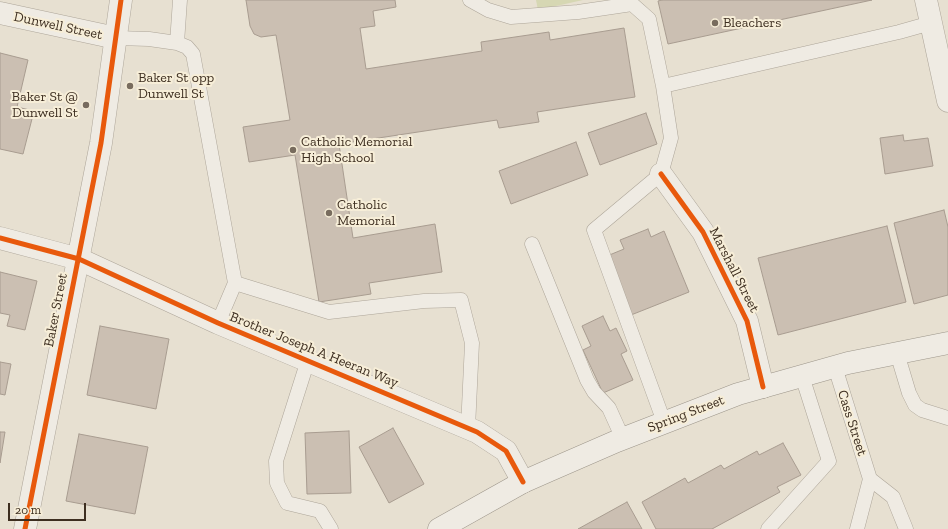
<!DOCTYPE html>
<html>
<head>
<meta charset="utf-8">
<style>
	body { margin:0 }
	#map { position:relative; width:948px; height:529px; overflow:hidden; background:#e7e0d1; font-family:"Zilla Slab",serif }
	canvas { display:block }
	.scale { position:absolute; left:8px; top:503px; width:78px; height:18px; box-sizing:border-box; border:2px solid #3d2e20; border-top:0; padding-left:5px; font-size:12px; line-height:14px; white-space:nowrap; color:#3d2e20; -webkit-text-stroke:3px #f7eed8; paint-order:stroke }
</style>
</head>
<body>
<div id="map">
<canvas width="948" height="529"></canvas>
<div class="scale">20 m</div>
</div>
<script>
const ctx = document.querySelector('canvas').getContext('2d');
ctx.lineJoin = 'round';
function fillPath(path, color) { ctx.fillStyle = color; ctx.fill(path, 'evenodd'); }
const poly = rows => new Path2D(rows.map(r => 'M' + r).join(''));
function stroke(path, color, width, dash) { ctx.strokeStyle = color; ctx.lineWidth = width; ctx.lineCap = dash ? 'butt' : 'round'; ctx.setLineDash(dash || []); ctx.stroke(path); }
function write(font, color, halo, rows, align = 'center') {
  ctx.font = font + ' "Zilla Slab",serif'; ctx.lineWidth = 4; ctx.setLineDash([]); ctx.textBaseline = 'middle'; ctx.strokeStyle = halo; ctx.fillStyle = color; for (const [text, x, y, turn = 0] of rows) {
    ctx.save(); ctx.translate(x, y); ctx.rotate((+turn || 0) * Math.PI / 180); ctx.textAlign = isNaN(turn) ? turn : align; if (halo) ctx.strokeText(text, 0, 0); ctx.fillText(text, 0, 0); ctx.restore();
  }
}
const green = poly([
	[536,0,583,0,538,10]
]);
const building = poly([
	[246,0,395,0,396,7,373,11,375,26,360,28,366,69,482,51,481,42,549,32,550,40,624,28,635,97,537,112,539,122,499,128,497,120,339,144,353,238,435,224,442,272,369,283,371,294,319,302,295,155,249,162,243,127,290,120,276,35,261,37,254,34,250,26,246,0],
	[662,0,872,0,668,44,658,1,662,0],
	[0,53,28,60,17,107,34,111,23,154,0,149,0,53],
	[646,113,657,144,600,165,588,133,646,113],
	[903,135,904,141,928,138,933,166,885,174,880,138,903,135],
	[576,142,588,175,511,204,499,171,576,142],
	[944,210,948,227,948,295,914,304,894,223,944,210],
	[887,226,906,302,778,335,758,258,887,226],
	[648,229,651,237,664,231,689,292,631,315,607,256,624,249,620,240,648,229],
	[0,272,37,281,25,330,7,326,10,315,0,313,0,272],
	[603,316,610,331,616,328,627,351,621,354,633,380,603,393,583,350,591,346,582,326,603,316],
	[100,326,169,339,156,409,87,395,100,326],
	[0,362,11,364,5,395,0,394,0,362],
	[393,428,424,484,389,503,359,447,393,428],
	[349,431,351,493,307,494,305,433,349,431],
	[0,432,5,432,0,463,0,432],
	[79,434,148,447,135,514,66,501,79,434],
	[783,443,801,475,777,487,780,492,712,529,656,529,642,502,685,478,688,483,721,465,724,469,757,451,759,455,783,443],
	[627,502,642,529,578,529,627,502]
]);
const service = poly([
	[470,0,488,10,511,17,578,12,632,4,649,19,663,86,671,138,661,174,594,230,664,422],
	[116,38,149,39,177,43,187,47,193,54,235,283,218,323],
	[177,43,180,0],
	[663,86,899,32,931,23],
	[532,244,587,380,594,392,609,408,623,439],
	[235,283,329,312,424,301,461,300,472,343,468,428],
	[897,353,909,393,915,405,922,410,948,418],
	[308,360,276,461,277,483,287,503,320,511,331,529],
	[835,367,870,479,857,529],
	[870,479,893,497,906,529],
	[768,529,829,461,802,376]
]);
const minor = poly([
	[926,0,948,101],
	[0,13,116,38],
	[661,174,703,232,747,321,763,387],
	[0,238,79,259,218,323,477,432,506,451,523,482]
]);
const tertiary = poly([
	[25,529,101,143,121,0]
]);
const secondary = poly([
	[439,529,523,482,548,471,617,441,738,394,848,363,948,343]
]);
const cycleway = poly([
	[661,174,703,232,747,321,763,387],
	[0,238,79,259,218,323,477,432,506,451,523,482],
	[25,529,101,143,121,0]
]);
const markers = [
	[715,23,4,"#786c5e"],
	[130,86,4,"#786c5e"],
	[86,105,4,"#786c5e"],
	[293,150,4,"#786c5e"],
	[329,213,4,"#786c5e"]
];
const poiNames = [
	["Bleachers",723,23],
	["Baker St opp",138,78],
	["Dunwell St",138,94],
	["Baker St @",78,97,"right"],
	["Dunwell St",78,113,"right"],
	["Catholic Memorial",301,142],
	["High School",301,158],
	["Catholic",337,205],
	["Memorial",337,221]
];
const streetNames = [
	["Dunwell Street",58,26,12],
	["Marshall Street",734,270,63],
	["Baker Street",56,310,-79],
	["Brother Joseph A Heeran Way",314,350,22],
	["Spring Street",686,414,-21],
	["Cass Street",852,423,72]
];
fillPath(green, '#d6d7b3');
fillPath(building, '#cbbfb2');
stroke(building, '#a89c90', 1);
stroke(service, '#ada599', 15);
stroke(minor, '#ada599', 23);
stroke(tertiary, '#ada599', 23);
stroke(secondary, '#9c958a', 23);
stroke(service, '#efebe3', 14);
stroke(minor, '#efebe3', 22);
stroke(tertiary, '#efebe3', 22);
stroke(secondary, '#efebe3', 22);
stroke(cycleway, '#e8590c', 5);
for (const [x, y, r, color] of markers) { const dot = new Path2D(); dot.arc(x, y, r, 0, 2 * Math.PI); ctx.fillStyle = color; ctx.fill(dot); stroke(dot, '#f7eed8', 1.5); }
write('14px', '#3d2e20', '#f7eed8', poiNames, 'left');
write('14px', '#3d2e20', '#f7eed8', streetNames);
</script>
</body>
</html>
